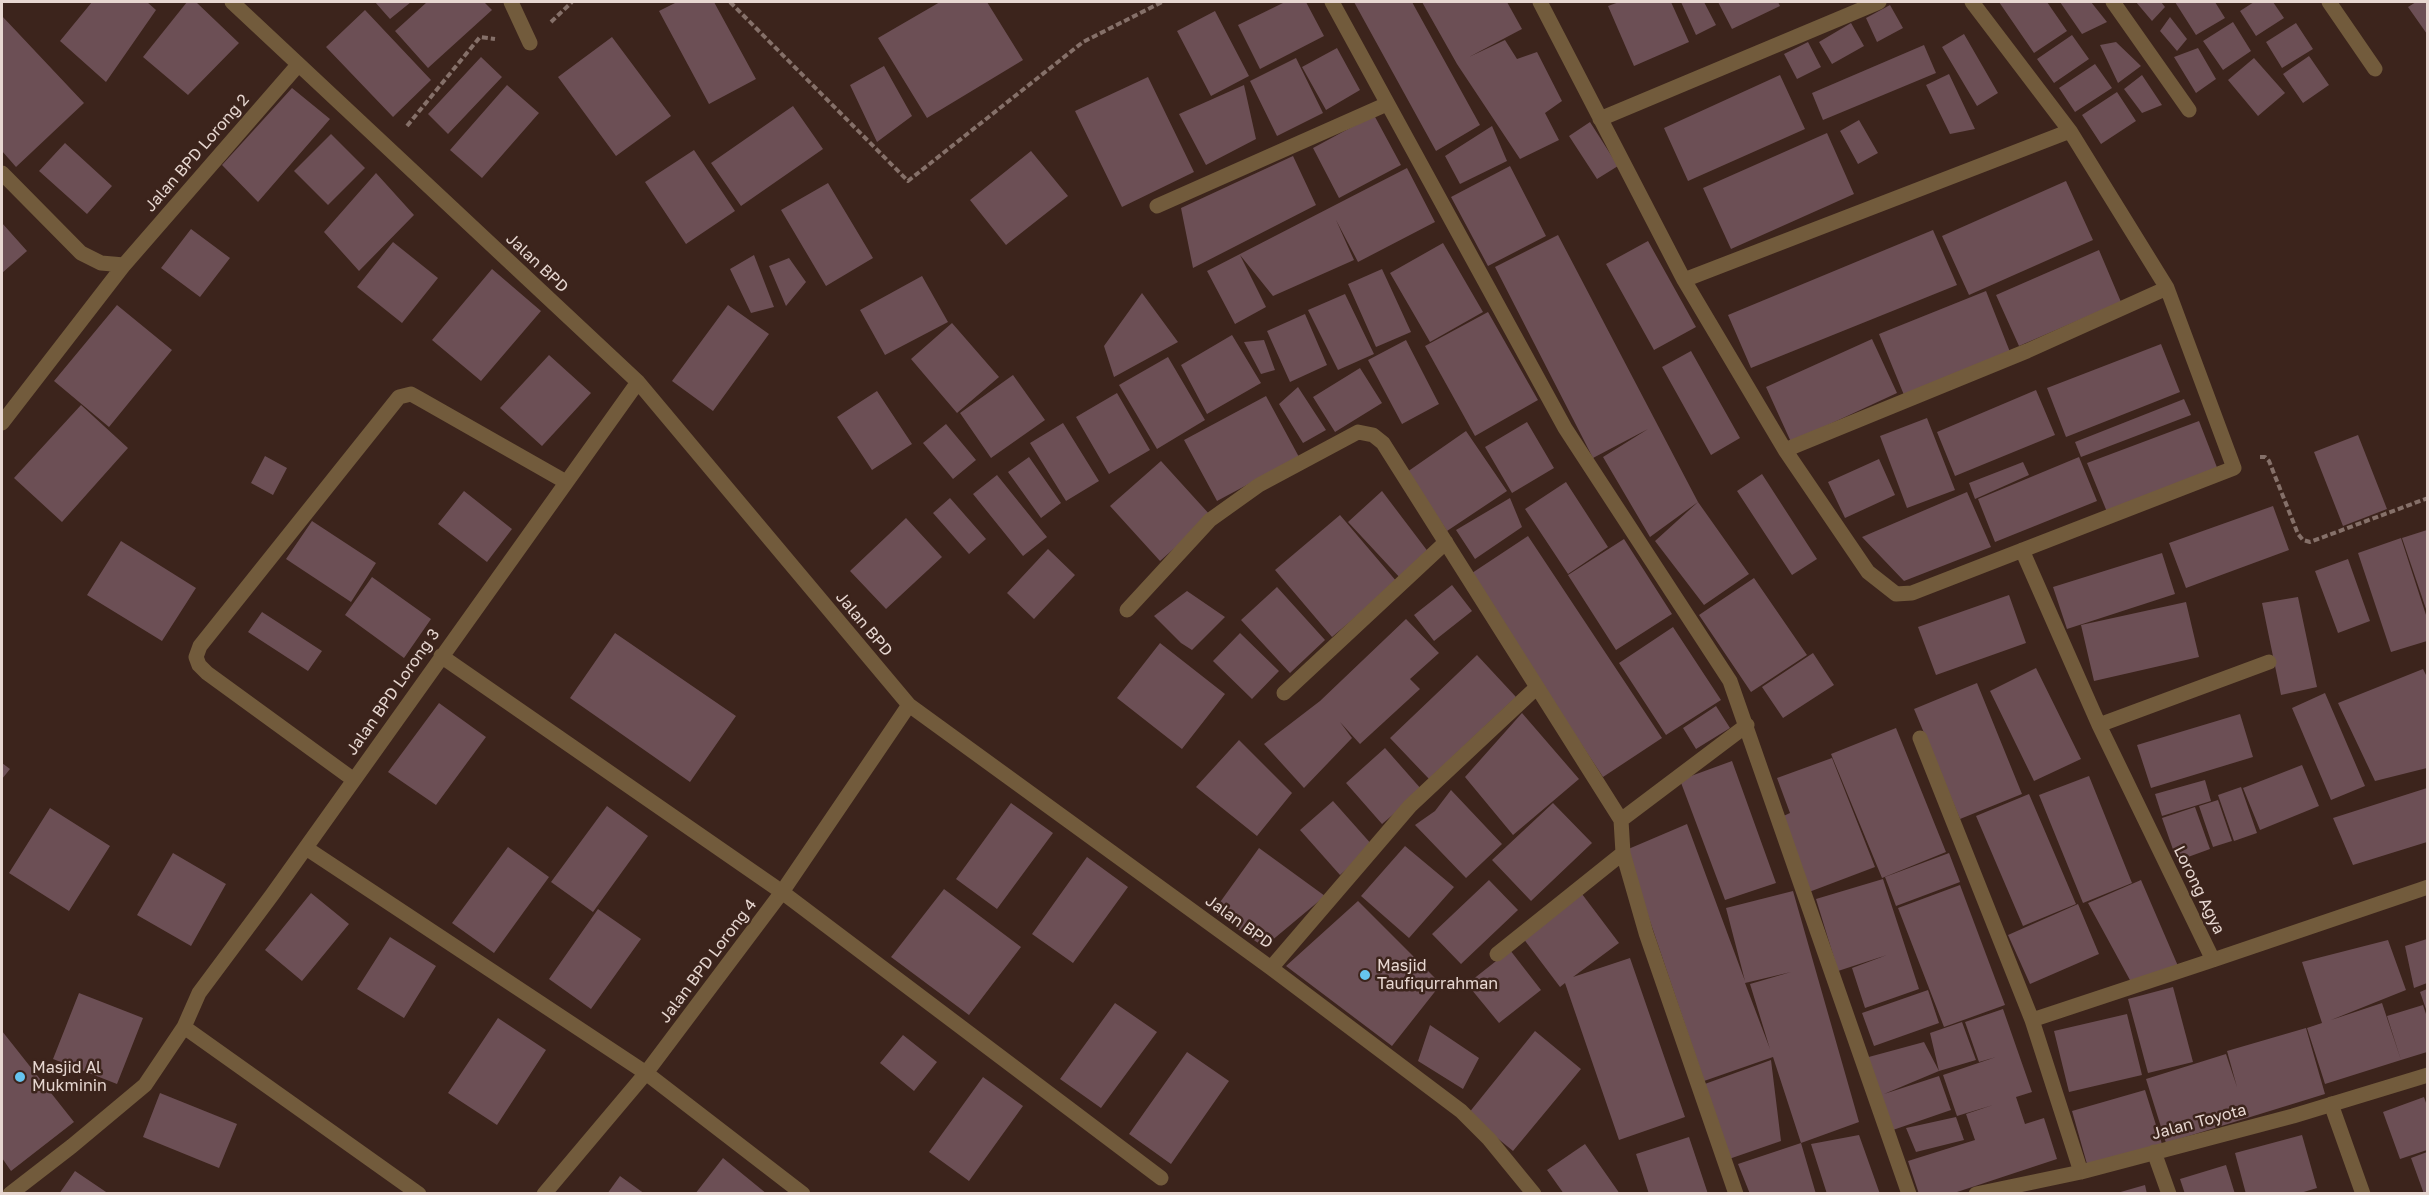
<!DOCTYPE html>
<html>
<head>
<meta charset="utf-8">
<style>
	body { margin:0 }
	#map { position:relative; width:2429px; height:1195px; overflow:hidden; background:#3c241c; font-family:"Golos Text",sans-serif }
	canvas { display:block }
	.frame { position:absolute; inset:0; border:3px solid #e7d7d1; pointer-events:none }
</style>
</head>
<body>
<div id="map">
<canvas width="2429" height="1195"></canvas>
<div class="frame"></div>
</div>
<script>
const ctx = document.querySelector('canvas').getContext('2d');
ctx.lineJoin = 'round';
function fillPath(path, color) { ctx.fillStyle = color; ctx.fill(path, 'evenodd'); }
const poly = rows => new Path2D(rows.map(r => 'M' + r).join(''));
function stroke(path, color, width, dash) { ctx.strokeStyle = color; ctx.lineWidth = width; ctx.lineCap = dash ? 'butt' : 'round'; ctx.setLineDash(dash || []); ctx.stroke(path); }
function write(font, color, halo, rows, align = 'center') {
  ctx.font = font + ' "Golos Text",sans-serif'; ctx.lineWidth = 5; ctx.setLineDash([]); ctx.textBaseline = 'middle'; ctx.strokeStyle = halo; ctx.fillStyle = color; for (const [text, x, y, turn = 0] of rows) {
    ctx.save(); ctx.translate(x, y); ctx.rotate((+turn || 0) * Math.PI / 180); ctx.textAlign = isNaN(turn) ? turn : align; if (halo) ctx.strokeText(text, 0, 0); ctx.fillText(text, 0, 0); ctx.restore();
  }
}
const building = poly([
	[92,2,147,2,156,10,106,82,60,41],
	[187,2,196,2,239,43,188,95,143,57],
	[375,2,411,2,390,19],
	[427,2,484,2,492,10,428,68,395,31],
	[677,2,714,2,756,79,709,104,659,11],
	[940,2,987,2,1023,60,927,118,878,38],
	[1285,2,1306,2,1324,36,1260,69,1238,25],
	[1354,2,1412,2,1480,125,1436,151],
	[1422,2,1507,2,1522,29,1469,57,1505,40,1517,59,1537,52,1562,101,1545,113,1559,140,1520,159,1457,64],
	[1619,2,1671,2,1689,42,1634,66,1608,6],
	[1681,2,1704,2,1716,25,1696,35],
	[1718,2,1778,2,1780,6,1732,29],
	[1999,2,2047,2,2067,31,2034,53],
	[2060,2,2091,2,2107,22,2082,34],
	[2136,2,2161,2,2165,7,2152,21],
	[2175,2,2215,2,2225,18,2196,35],
	[2254,2,2273,2,2284,18,2256,36,2240,11],
	[2416,2,2427,2,2427,34,2408,7],
	[1890,5,1903,28,1877,42,1866,18],
	[365,10,431,80,393,117,326,47],
	[1215,11,1249,76,1211,96,1177,31],
	[2,16,84,103,16,167,2,151],
	[2170,17,2187,39,2177,51,2160,31],
	[2233,22,2251,51,2223,70,2203,41],
	[1851,23,1864,46,1832,64,1819,42],
	[2296,23,2313,49,2282,68,2266,42],
	[1964,34,1998,93,1977,106,1942,47],
	[2072,35,2089,59,2054,83,2037,59],
	[612,37,671,116,616,156,558,77],
	[1808,42,1821,67,1797,79,1784,54],
	[2116,42,2141,66,2118,83,2100,45],
	[1924,45,1936,73,1823,120,1812,93],
	[1337,48,1360,90,1326,110,1302,67],
	[2198,48,2216,79,2196,93,2174,57],
	[2309,56,2329,85,2303,103,2283,74],
	[481,57,502,77,448,134,428,114],
	[1296,58,1323,113,1277,136,1250,81],
	[2254,58,2285,93,2258,116,2228,80],
	[2095,64,2112,88,2075,112,2059,88],
	[884,66,912,116,877,142,850,85],
	[1949,74,1975,129,1950,134,1926,85],
	[1780,75,1805,129,1688,181,1664,128],
	[2142,75,2162,105,2142,113,2124,89],
	[1148,77,1194,172,1122,207,1075,111],
	[507,85,539,113,482,178,450,150],
	[1244,85,1256,139,1206,165,1179,114],
	[292,88,330,119,258,202,222,165],
	[2117,92,2136,121,2101,144,2082,115],
	[793,106,823,149,741,206,711,163],
	[1374,115,1401,165,1339,198,1313,148],
	[1859,120,1878,153,1858,164,1840,131],
	[1590,122,1618,166,1597,179,1569,136],
	[1492,126,1507,161,1460,184,1445,156],
	[1827,133,1854,194,1731,249,1703,188],
	[331,134,365,168,328,205,294,171],
	[65,143,112,186,87,214,39,171],
	[694,150,735,211,686,244,645,182],
	[1031,151,1068,196,1006,245,970,200],
	[1293,156,1316,205,1193,268,1181,208],
	[1510,166,1546,236,1488,266,1451,197],
	[1407,168,1435,222,1358,262,1336,220,1354,260,1273,296,1240,255,1266,307,1235,324,1207,271],
	[376,173,414,215,359,271,324,232],
	[2066,181,2093,240,1969,295,1942,236],
	[828,183,873,258,826,286,781,210],
	[2,223,27,251,2,273],
	[191,229,230,258,200,297,161,268],
	[1933,230,1957,285,1751,368,1728,315],
	[1558,235,1698,502,1749,574,1704,605,1655,541,1698,502,1650,537,1603,457,1648,429,1593,458,1495,267],
	[1648,241,1696,327,1654,350,1606,264],
	[393,242,438,278,402,323,357,287],
	[1443,243,1483,312,1430,342,1390,273],
	[2099,250,2121,302,2019,346,1996,295],
	[754,255,774,307,751,313,730,269],
	[789,258,806,282,786,306,769,266],
	[492,269,541,311,481,381,432,340],
	[1382,269,1411,332,1376,347,1348,284],
	[922,276,948,322,885,355,860,310],
	[1986,291,2010,352,1904,395,1879,334],
	[1142,293,1178,342,1114,377,1104,346],
	[1345,294,1374,354,1338,370,1308,310],
	[117,305,172,350,109,427,54,381],
	[728,305,769,334,713,411,672,381],
	[1488,312,1538,400,1475,436,1425,346],
	[1305,314,1327,365,1290,382,1267,331],
	[952,323,999,377,957,413,911,359],
	[1232,335,1261,383,1207,414,1181,365],
	[1872,339,1897,393,1791,442,1766,387],
	[1264,340,1275,370,1261,374,1244,342],
	[1406,340,1439,404,1402,424,1368,360],
	[2161,344,2180,392,2066,437,2047,388],
	[1691,351,1740,438,1711,455,1662,367],
	[549,355,591,393,542,446,500,408],
	[1168,357,1205,420,1157,449,1119,385],
	[1360,368,1382,403,1335,432,1313,397],
	[1013,375,1045,420,991,458,960,413],
	[1298,387,1326,430,1303,443,1279,404],
	[2036,390,2055,435,1955,476,1937,432],
	[877,391,912,444,872,470,837,417],
	[1117,393,1150,450,1109,474,1076,417],
	[1266,396,1299,457,1217,501,1184,440],
	[2184,399,2191,415,2081,457,2075,442],
	[81,405,128,448,62,522,14,478],
	[1927,418,1955,490,1907,508,1880,436],
	[2199,421,2218,470,2107,512,2087,463],
	[1527,422,1554,468,1512,493,1485,447],
	[1063,423,1099,481,1066,501,1030,443],
	[946,424,976,460,953,479,923,443],
	[1466,431,1507,491,1447,531,1407,472],
	[2358,435,2387,509,2343,526,2314,452],
	[265,456,287,468,273,495,251,483],
	[1029,457,1061,503,1041,518,1008,472],
	[2079,457,2097,501,1995,542,1978,499],
	[1879,459,1895,495,1845,518,1828,482],
	[1161,461,1211,516,1160,561,1110,506],
	[2023,462,2029,475,1975,499,1969,483],
	[1762,474,1817,559,1792,575,1737,491],
	[997,475,1047,537,1023,556,973,494],
	[1566,482,1608,547,1568,574,1525,509],
	[464,491,512,529,487,562,438,524],
	[1382,491,1429,553,1402,580,1348,522],
	[1967,492,1991,547,1904,581,1862,537],
	[950,498,986,539,969,554,933,513],
	[1510,498,1522,527,1475,559,1456,530],
	[2273,506,2289,550,2186,588,2169,543],
	[1340,515,1397,582,1332,637,1275,570],
	[906,518,942,557,886,609,850,571],
	[312,521,376,563,351,602,286,559],
	[2427,530,2427,612,2402,538],
	[1528,536,1662,738,1603,777,1469,575],
	[2401,538,2427,618,2427,641,2391,652,2358,553],
	[1624,539,1672,614,1616,650,1568,575],
	[121,541,196,588,162,641,87,595],
	[1048,549,1075,575,1034,619,1007,593],
	[2162,553,2175,594,2067,629,2053,587],
	[2348,559,2370,621,2338,633,2315,571],
	[372,577,431,619,404,658,345,615],
	[1754,578,1807,655,1751,692,1699,615],
	[1452,585,1472,611,1434,641,1414,615],
	[1277,587,1325,640,1290,673,1241,620],
	[1187,591,1225,617,1192,650,1181,643,1154,616],
	[2009,595,2026,643,1936,675,1918,627],
	[2298,597,2317,687,2281,695,2262,603],
	[2186,602,2199,657,2094,681,2081,625],
	[262,612,322,651,308,671,248,632],
	[1406,619,1439,653,1410,679,1420,689,1360,744,1340,722,1352,738,1304,788,1264,744,1320,701],
	[1673,627,1721,700,1666,735,1619,663],
	[615,633,736,716,690,782,570,698],
	[1240,633,1279,671,1252,699,1213,661],
	[1160,643,1225,694,1182,749,1117,698],
	[1813,653,1834,685,1783,718,1762,687],
	[1477,655,1516,697,1429,779,1390,738],
	[2036,668,2081,759,2034,781,1990,691],
	[2423,669,2427,677,2427,768,2375,781,2338,703],
	[1977,683,2022,794,1960,819,1914,709],
	[2325,693,2365,786,2331,800,2292,708],
	[439,703,486,737,436,805,388,772],
	[1716,706,1730,728,1696,749,1683,728],
	[1522,713,1579,779,1513,835,1465,777],
	[2240,714,2253,757,2151,788,2137,745],
	[1896,728,1946,852,1882,878,1831,754],
	[1239,740,1292,793,1257,836,1196,787],
	[1385,748,1422,790,1382,824,1346,783],
	[1832,758,1875,867,1809,892,1779,818,1790,813,1777,778],
	[1732,761,1776,883,1725,900,1680,780],
	[2,763,10,769,2,779],
	[2302,765,2319,806,2260,830,2243,788],
	[2089,776,2132,883,2083,903,2039,795],
	[2205,780,2211,801,2162,816,2155,794],
	[2241,787,2257,833,2234,841,2218,795],
	[2427,788,2427,842,2353,865,2333,818],
	[1451,790,1502,844,1466,878,1415,825,1435,811],
	[2029,794,2076,904,2023,926,1976,816],
	[2218,800,2232,841,2213,847,2199,806],
	[1333,801,1373,846,1340,875,1300,830],
	[1011,803,1053,833,997,909,956,879],
	[1553,803,1592,843,1531,901,1492,860],
	[607,806,648,836,593,912,551,882],
	[2195,807,2210,849,2177,861,2162,818],
	[50,808,110,846,69,911,9,873],
	[1687,824,1745,981,1726,908,1793,891,1859,1122,1801,1143,1773,1057,1704,1081,1626,850],
	[1791,972,1750,984,1770,1049,1745,983],
	[1405,846,1454,887,1409,938,1361,896],
	[508,847,549,877,494,953,452,923],
	[1259,848,1325,896,1264,947,1213,912],
	[173,853,226,884,191,946,137,915],
	[1949,853,1960,882,1896,906,1885,877],
	[1087,857,1128,887,1073,963,1032,934],
	[1883,879,1919,989,1865,1008,1852,968,1887,955,1838,971,1816,899],
	[1489,880,1518,910,1461,964,1432,934],
	[2141,880,2178,966,2131,982,2088,903],
	[1960,885,2005,1005,1944,1027,1898,908],
	[944,889,1021,947,969,1015,891,957],
	[311,893,349,924,302,981,265,950],
	[1582,894,1619,943,1573,977,1630,958,1685,1117,1619,1140,1565,983,1560,987,1523,938],
	[1358,901,1441,984,1392,1046,1286,966],
	[2078,904,2099,954,2030,984,2008,935],
	[598,909,641,939,591,1009,549,979],
	[390,937,436,966,404,1018,357,989],
	[2427,939,2427,983,2414,988,2405,946],
	[2388,940,2406,990,2331,1020,2382,1003,2401,1060,2325,1084,2307,1028,2322,1023,2302,962],
	[1510,950,1541,990,1499,1023,1467,984],
	[2173,987,2193,1062,2148,1073,2128,999],
	[2427,989,2427,1012,2420,992],
	[1928,990,1939,1023,1874,1046,1862,1013],
	[79,993,143,1018,117,1084,53,1059],
	[1115,1003,1157,1032,1101,1108,1060,1079],
	[2423,1005,2427,1017,2427,1052,2401,1060,2387,1016],
	[2003,1009,2032,1092,2016,1097,2025,1124,2044,1118,2057,1159,1951,1194,1919,1194,1908,1161,1975,1140,1966,1114,1993,1105,1957,1116,1943,1075,1996,1057,1979,1062,1965,1022],
	[2127,1014,2142,1075,2069,1092,2054,1031],
	[498,1018,546,1050,497,1125,448,1093],
	[1962,1022,1976,1060,1939,1071,1884,1094,1939,1076,1951,1110,1890,1131,1865,1058,1924,1042,1939,1071,1930,1033],
	[1430,1025,1479,1058,1463,1089,1418,1061],
	[2306,1028,2325,1094,2166,1143,2146,1079,2226,1054,2237,1087,2227,1051],
	[2,1031,74,1122,11,1171,2,1158],
	[1535,1031,1581,1069,1513,1151,1468,1114],
	[903,1035,937,1062,914,1091,880,1063],
	[1187,1052,1229,1081,1171,1164,1129,1134],
	[1771,1060,1781,1141,1729,1159,1702,1085],
	[983,1077,1023,1106,969,1181,929,1152],
	[2145,1090,2162,1144,2087,1164,2072,1111],
	[160,1093,237,1124,219,1168,143,1137],
	[2424,1097,2427,1106,2427,1150,2400,1159,2383,1112],
	[1956,1117,1964,1140,1916,1152,1906,1128],
	[1859,1135,1880,1194,1827,1194,1811,1144],
	[2302,1135,2317,1188,2297,1194,2246,1194,2235,1153],
	[1689,1137,1708,1194,1649,1194,1636,1154],
	[1801,1143,1816,1194,1750,1194,1738,1164],
	[1585,1144,1620,1194,1564,1194,1547,1170],
	[2427,1152,2427,1194,2424,1194,2411,1158],
	[723,1158,767,1194,695,1194],
	[2226,1165,2235,1194,2185,1194,2180,1179],
	[75,1171,109,1194,59,1194],
	[620,1176,645,1194,607,1194],
	[2145,1185,2147,1194,2117,1194,2117,1193]
]);
const path = poly([
	[730,2,908,181,1083,42,1162,2],
	[551,22,572,2],
	[407,126,480,37,495,39],
	[2260,457,2265,457,2269,461,2298,534,2303,540,2310,542,2428,498]
]);
const minor = poly([
	[232,2,638,382,909,705,1271,968,1461,1111,1489,1139,1534,1194],
	[511,2,530,43],
	[1332,2,1565,428,1730,681,1909,1194],
	[1540,2,1684,280,1785,450,1868,572,1896,594,1912,593,2234,468,2167,288,2070,131,1972,2],
	[2113,2,2189,110],
	[2329,2,2375,69],
	[1600,119,1879,2],
	[2,173,81,253,101,263,124,265],
	[1157,206,1387,104],
	[1684,280,2070,131],
	[2,423,124,265,298,65],
	[1785,450,2027,351,2167,288],
	[2022,550,2099,725,2213,960,2032,1020],
	[1127,610,1210,520,1259,485,1358,432,1373,435,1383,443,1621,820,1623,853,1646,933,1736,1194],
	[441,656,782,892,1161,1178],
	[1284,693,1446,542],
	[2099,725,2269,662],
	[1920,738,2032,1020,2081,1172],
	[354,780,207,673,199,665,196,657,200,646,399,397,411,394,420,399,566,482],
	[1621,820,1747,725],
	[306,848,646,1073,544,1194],
	[1497,954,1623,853],
	[2213,960,2428,887],
	[1271,968,1410,806,1537,687],
	[184,1027,419,1194],
	[2331,1104,2363,1194],
	[2154,1152,2169,1194],
	[10,1194,72,1146,145,1085,184,1027,199,993,272,895,638,382],
	[803,1194,646,1073,782,892,909,705],
	[1976,1194,2081,1172,2293,1116,2428,1075]
]);
const markers = [
	[1365,975,6,"#66c4ef"],
	[20,1077,6,"#66c4ef"]
];
const streetNames = [
	["Jalan BPD Lorong 2",197,153,-49],
	["Jalan BPD",537,263,43],
	["Jalan BPD",864,624,50],
	["Jalan BPD Lorong 3",393,692,-55],
	["Lorong Agya",2199,890,64],
	["Jalan BPD",1239,922,36],
	["Jalan BPD Lorong 4",708,961,-53],
	["Jalan Toyota",2199,1122,-15]
];
const poiNames = [
	["Masjid",1377,966],
	["Taufiqurrahman",1377,984],
	["Masjid Al",32,1068],
	["Mukminin",32,1086]
];
fillPath(building, '#6c4f55');
stroke(path, '#857069', 4, [6, 3]);
stroke(minor, '#725b3c', 15);
for (const [x, y, r, color] of markers) { const dot = new Path2D(); dot.arc(x, y, r, 0, 2 * Math.PI); ctx.fillStyle = color; ctx.fill(dot); stroke(dot, '#3c241c', 2); }
write('16px', '#e7d7d1', '#3c241c', streetNames);
write('16px', '#e7d7d1', '#3c241c', poiNames, 'left');
</script>
</body>
</html>
